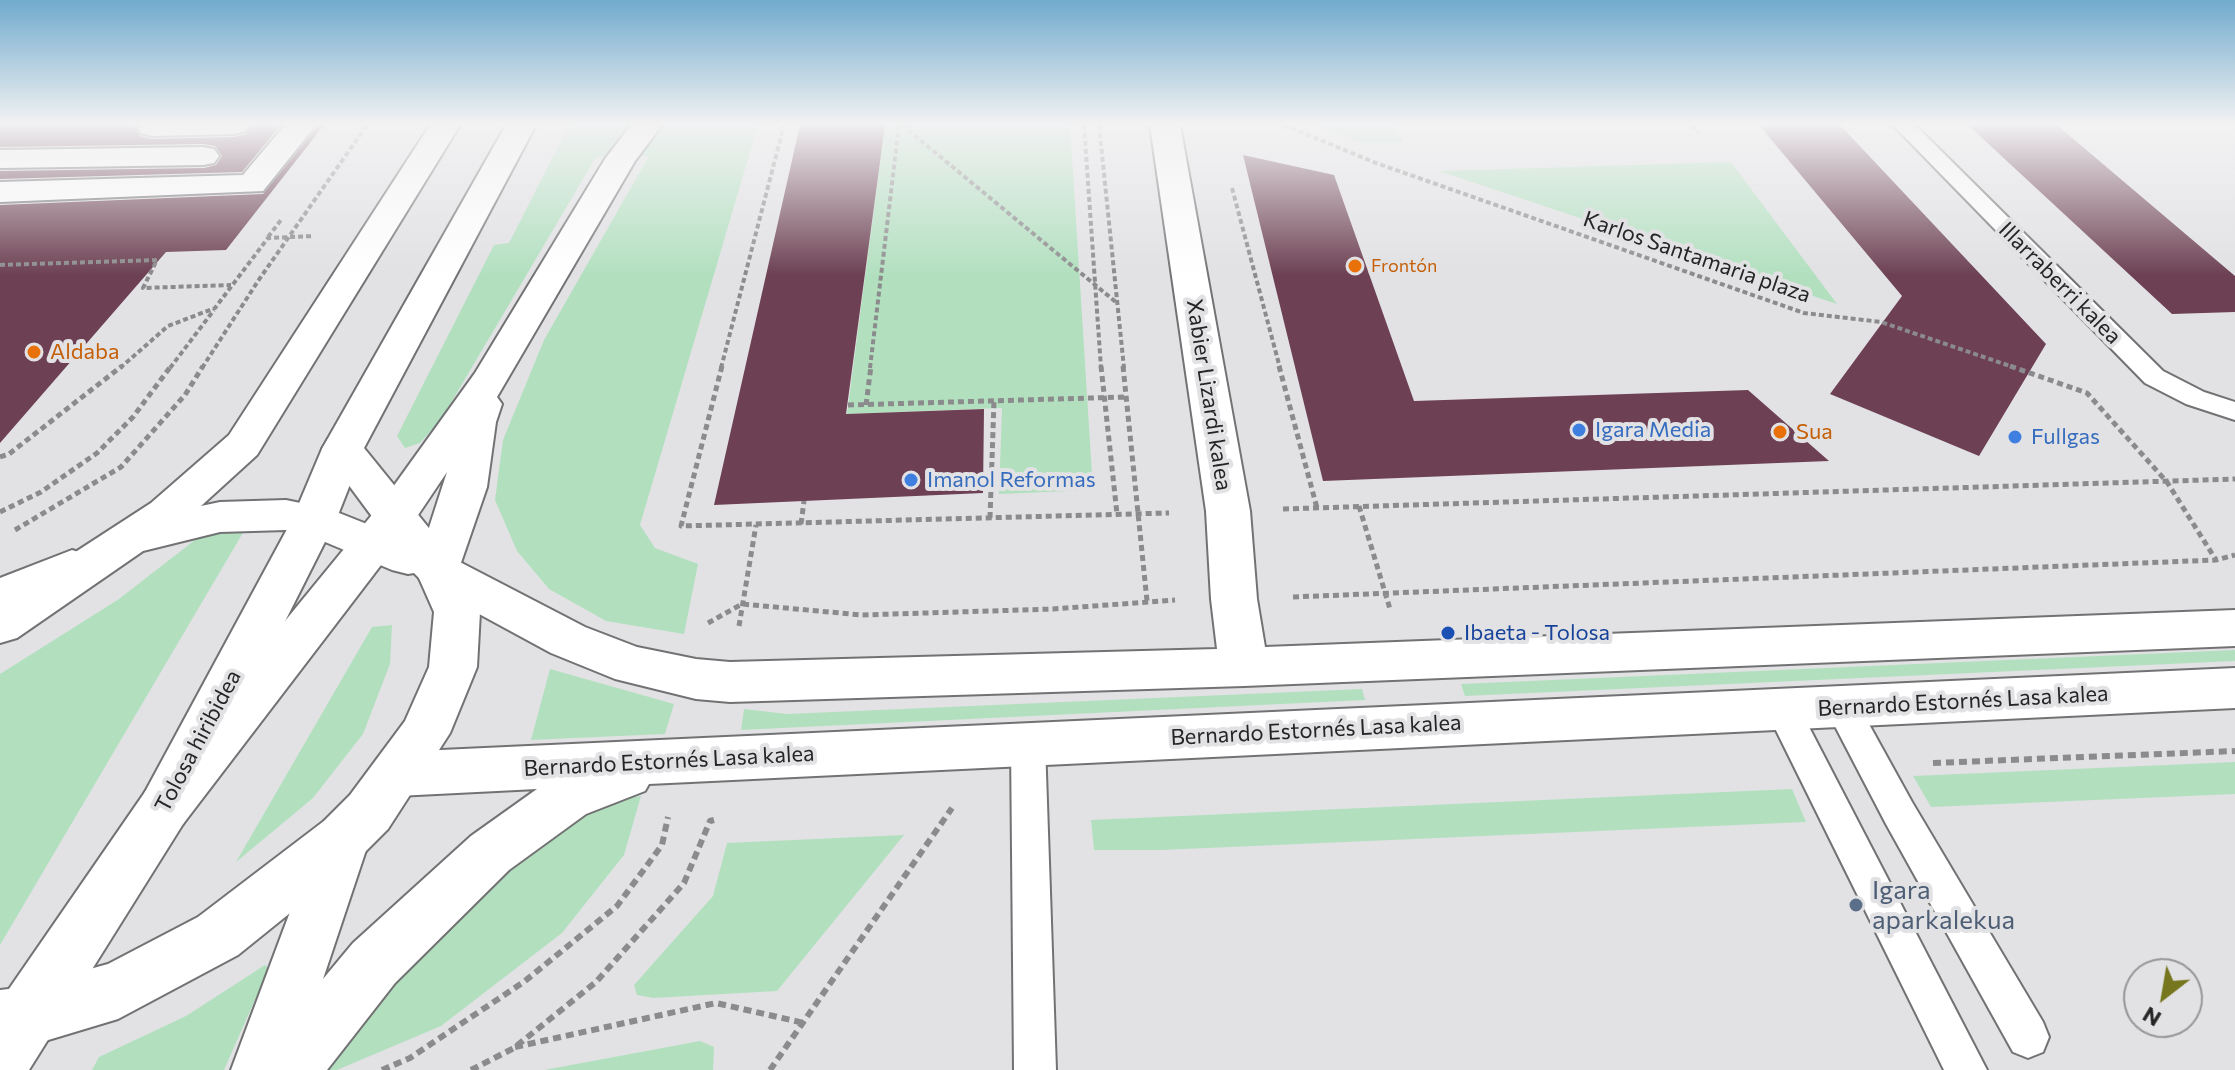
<!DOCTYPE html>
<html>
<head>
<meta charset="utf-8">
<style>
	body { margin:0 }
	#map { position:relative; width:2235px; height:1070px; overflow:hidden; background:#e2e2e5; font-family:Commissioner,sans-serif }
	canvas { display:block }
	.north { position:absolute; left:2123px; top:958px; width:80px; height:80px; box-sizing:border-box; background:#e2e2e5; border:2px solid #969699; border-radius:50%; rotate:211deg; font-size:22px; font-weight:700; line-height:32px; text-align:center; color:#252526 }
	.north::after { content:''; display:block; margin:auto; width:28px; height:36px; background:#75761d; clip-path:polygon(50% 0,100% 100%,50% 72%,0 100%) }
</style>
</head>
<body>
<div id="map">
<canvas width="2235" height="1070"></canvas>
<div class="north">N</div>
</div>
<script>
const ctx = document.querySelector('canvas').getContext('2d');
ctx.lineJoin = 'round';
function fillPath(path, color) { ctx.fillStyle = color; ctx.fill(path, 'evenodd'); }
const poly = rows => new Path2D(rows.map(r => 'M' + r).join(''));
function stroke(path, color, width, dash) { ctx.strokeStyle = color; ctx.lineWidth = width; ctx.lineCap = dash ? 'butt' : 'round'; ctx.setLineDash(dash || []); ctx.stroke(path); }
function write(font, color, halo, rows, align = 'center') {
  ctx.font = font + ' Commissioner,sans-serif'; ctx.lineWidth = 8; ctx.setLineDash([]); ctx.textBaseline = 'middle'; ctx.strokeStyle = halo; ctx.fillStyle = color; for (const [text, x, y, turn = 0] of rows) {
    ctx.save(); ctx.translate(x, y); ctx.rotate((+turn || 0) * Math.PI / 180); ctx.textAlign = isNaN(turn) ? turn : align; if (halo) ctx.strokeText(text, 0, 0); ctx.fillText(text, 0, 0); ctx.restore();
  }
}
const green = poly([
	[582,125,758,125,640,525,655,548,698,564,684,634,606,621,549,589,517,551,495,500,503,440,544,340,649,156,596,157,442,418,420,443,405,448,397,436,494,245,509,243,567,129],
	[885,125,1070,125,1093,490,999,494,1002,408,847,414],
	[1316,125,1395,125,1403,142,1362,143],
	[1731,162,1837,304,1439,171],
	[244,531,0,945,0,674,119,599,200,536],
	[392,625,390,664,363,734,313,798,236,862,372,627],
	[2235,650,2235,661,1465,696,1461,684],
	[550,669,674,704,665,734,531,740],
	[1362,689,1365,700,741,730,744,709,787,714],
	[2235,762,2235,794,1931,807,1913,776],
	[1792,789,1806,822,1161,850,1094,850,1091,820],
	[641,796,624,855,562,933,441,1026,337,1070,326,1070,373,1003,540,839,604,802],
	[904,835,777,991,653,998,637,995,634,985,713,896,727,843],
	[265,965,269,968,224,1070,92,1070,99,1057,186,1016],
	[700,1041,714,1047,713,1070,544,1070]
]);
const building = poly([
	[0,125,135,125,140,136,152,139,234,137,246,134,252,125,281,125,242,172,0,179,0,171,204,168,216,165,222,156,215,146,203,144,0,147],
	[319,125,324,125,226,250,166,252,0,443,0,205,263,194],
	[800,125,885,125,846,414,984,409,983,493,714,505],
	[1759,125,1840,125,2046,344,1979,456,1830,394,1902,296],
	[1968,125,2057,125,2235,276,2235,312,2172,314],
	[1243,155,1334,175,1414,401,1748,390,1829,461,1323,481]
]);
const pathFar2 = poly([
	[902,125,1117,303],
	[1084,125,1101,368],
	[1099,125,1124,368],
	[1284,125,1376,163,1804,313,1881,322,2016,368],
	[1693,125,1699,133],
	[1232,188,1280,368],
	[268,237,281,220],
	[0,265,157,260,143,288,231,285],
	[120,368,168,326,215,308,268,238,314,236],
	[170,368,214,310],
	[202,368,258,281,367,125],
	[721,368,784,125],
	[870,368,899,125]
]);
const pathFar1 = poly([
	[722,366,681,526,1169,513],
	[1101,366,1117,514],
	[1123,366,1147,601],
	[1279,366,1317,508],
	[2010,366,2087,393,2167,482,2216,560],
	[848,405,1126,397],
	[866,405,871,366],
	[0,457,9,454,122,366],
	[1359,506,1390,609],
	[1283,509,2235,479],
	[0,512,41,492,97,453,133,417,171,366],
	[990,518,994,401],
	[801,524,804,501],
	[15,530,121,467,185,395,203,366],
	[1293,597,2216,560,2235,555],
	[708,623,742,604,862,615,1053,609,1175,600],
	[739,626,756,525]
]);
const path = poly([
	[1933,763,2235,751],
	[515,1047,716,1003,804,1023],
	[382,1070,410,1058,525,981,617,906,662,845,668,817],
	[471,1070,514,1048,596,982,684,883,710,821,714,820],
	[770,1070,952,808]
]);
const lane = poly([
	[1893,125,1915,125,2163,371,2204,392,2235,402,2235,420,2186,404,2145,383,1893,125],
	[1842,693,1854,697,1912,802,2043,1022,2049,1037,2043,1052,2028,1058,2013,1052,1886,824,1825,707,1830,697,1842,693],
	[1783,696,1795,700,1987,1070,1944,1070,1766,710,1771,700,1783,696],
	[1028,728,1040,733,1045,743,1056,1070,1014,1070,1011,743,1016,733,1028,728]
]);
const street = poly([
	[138,125,249,125,245,131,234,134,152,136,141,133,138,125],
	[285,125,316,125,263,191,0,202,0,182,243,175,285,125],
	[1150,125,1180,125,1250,511,1257,599,1265,647,2235,610,2235,646,1244,686,730,702,696,699,615,679,551,653,422,583,415,571,422,559,438,554,454,559,585,627,637,647,696,659,730,662,1217,649,1211,599,1206,511,1150,125],
	[203,147,214,149,219,156,214,163,203,165,0,168,0,150,203,147],
	[2235,668,2235,708,649,784,645,791,586,814,509,870,395,983,327,1070,231,1070,324,821,343,814,362,821,370,838,323,979,353,943,471,836,537,789,397,796,379,790,371,774,379,758,397,752,2235,668]
]);
const secondary = poly([
	[343,435,358,439,364,449,336,520,183,824,29,1070,0,1070,0,1002,145,792,292,520,322,449,328,439,343,435],
	[72,550,88,555,95,567,88,579,0,614,0,578,72,550]
]);
const primary = poly([
	[430,125,460,125,257,455,201,506,220,502,286,500,329,509,382,530,322,449,506,125,536,125,364,448,454,559,480,612,477,667,450,733,388,829,362,855,238,955,118,1019,25,1047,0,1050,0,990,25,987,108,964,198,917,324,821,350,795,405,721,429,667,434,612,419,578,414,573,408,574,392,570,306,534,286,530,220,532,143,551,17,638,0,643,0,601,151,503,229,435,430,125]
]);
const highway = poly([
	[631,125,662,125,635,161,497,397,502,404,496,422,487,487,454,583,438,588,422,583,415,571,447,472,410,527,183,824,164,831,145,824,137,808,145,792,380,505,475,373,605,159,631,125]
]);
const markers = [
	[1355,266,8,"#e8710a"],
	[34,352,8,"#e8710a"],
	[1579,430,8,"#3f7fe0"],
	[1780,432,8,"#e8710a"],
	[2015,437,8,"#3f7fe0"],
	[911,480,8,"#3f7fe0"],
	[1448,633,8,"#1a4fb4"],
	[1856,905,8,"#5c6f8a"]
];
const farFoodnames = [
	["Frontón",1371,266]
];
const streetNames = [
	["Karlos Santamaria plaza",1697,257,19],
	["Illarraberri kalea",2060,283,45],
	["Xabier Lizardi kalea",1209,395,81],
	["Bernardo Estornés Lasa kalea",1963,701,-3],
	["Bernardo Estornés Lasa kalea",1316,730,-3],
	["Tolosa hiribidea",198,741,-62],
	["Bernardo Estornés Lasa kalea",669,761,-3]
];
const foodNames = [
	["Aldaba",50,352],
	["Sua",1796,432]
];
const shopNames = [
	["Igara Media",1595,430],
	["Fullgas",2031,437],
	["Imanol Reformas",927,480]
];
const transitNames = [
	["Ibaeta - Tolosa",1464,633]
];
const nearServicenames = [
	["Igara",1872,890],
	["aparkalekua",1872,920]
];
fillPath(green, '#b2e0bf');
fillPath(building, '#6d4153');
stroke(lane, '#727274', 4);
stroke(street, '#727274', 4);
stroke(secondary, '#727274', 4);
stroke(primary, '#727274', 4);
stroke(highway, '#727274', 4);
stroke(pathFar2, '#8b8b8d', 4, [5, 3]);
stroke(pathFar1, '#8b8b8d', 5, [6, 4]);
stroke(path, '#8b8b8d', 6, [8, 5]);
fillPath(lane, '#fff');
fillPath(street, '#fff');
fillPath(secondary, '#fff');
fillPath(primary, '#fff');
fillPath(highway, '#fff');
const sky = ctx.createLinearGradient(0, 0, 0, 275);
sky.addColorStop(0, '#71abce');
sky.addColorStop(0.45, '#f2f2f3');
sky.addColorStop(1, '#f2f2f300');
ctx.fillStyle = sky;
ctx.fillRect(0, 0, 2235, 275);
for (const [x, y, r, color] of markers) { const dot = new Path2D(); dot.arc(x, y, r, 0, 2 * Math.PI); ctx.fillStyle = color; ctx.fill(dot); stroke(dot, '#e2e2e5', 3); }
write('18px', '#c56008', '#e2e2e5', farFoodnames, 'left');
write('22px', '#252526', '#e2e2e5', streetNames);
write('22px', '#c56008', '#e2e2e5', foodNames, 'left');
write('22px', '#366cbe', '#e2e2e5', shopNames, 'left');
write('22px', '#164399', '#e2e2e5', transitNames, 'left');
write('26px', '#4e5e75', '#e2e2e5', nearServicenames, 'left');
</script>
</body>
</html>
